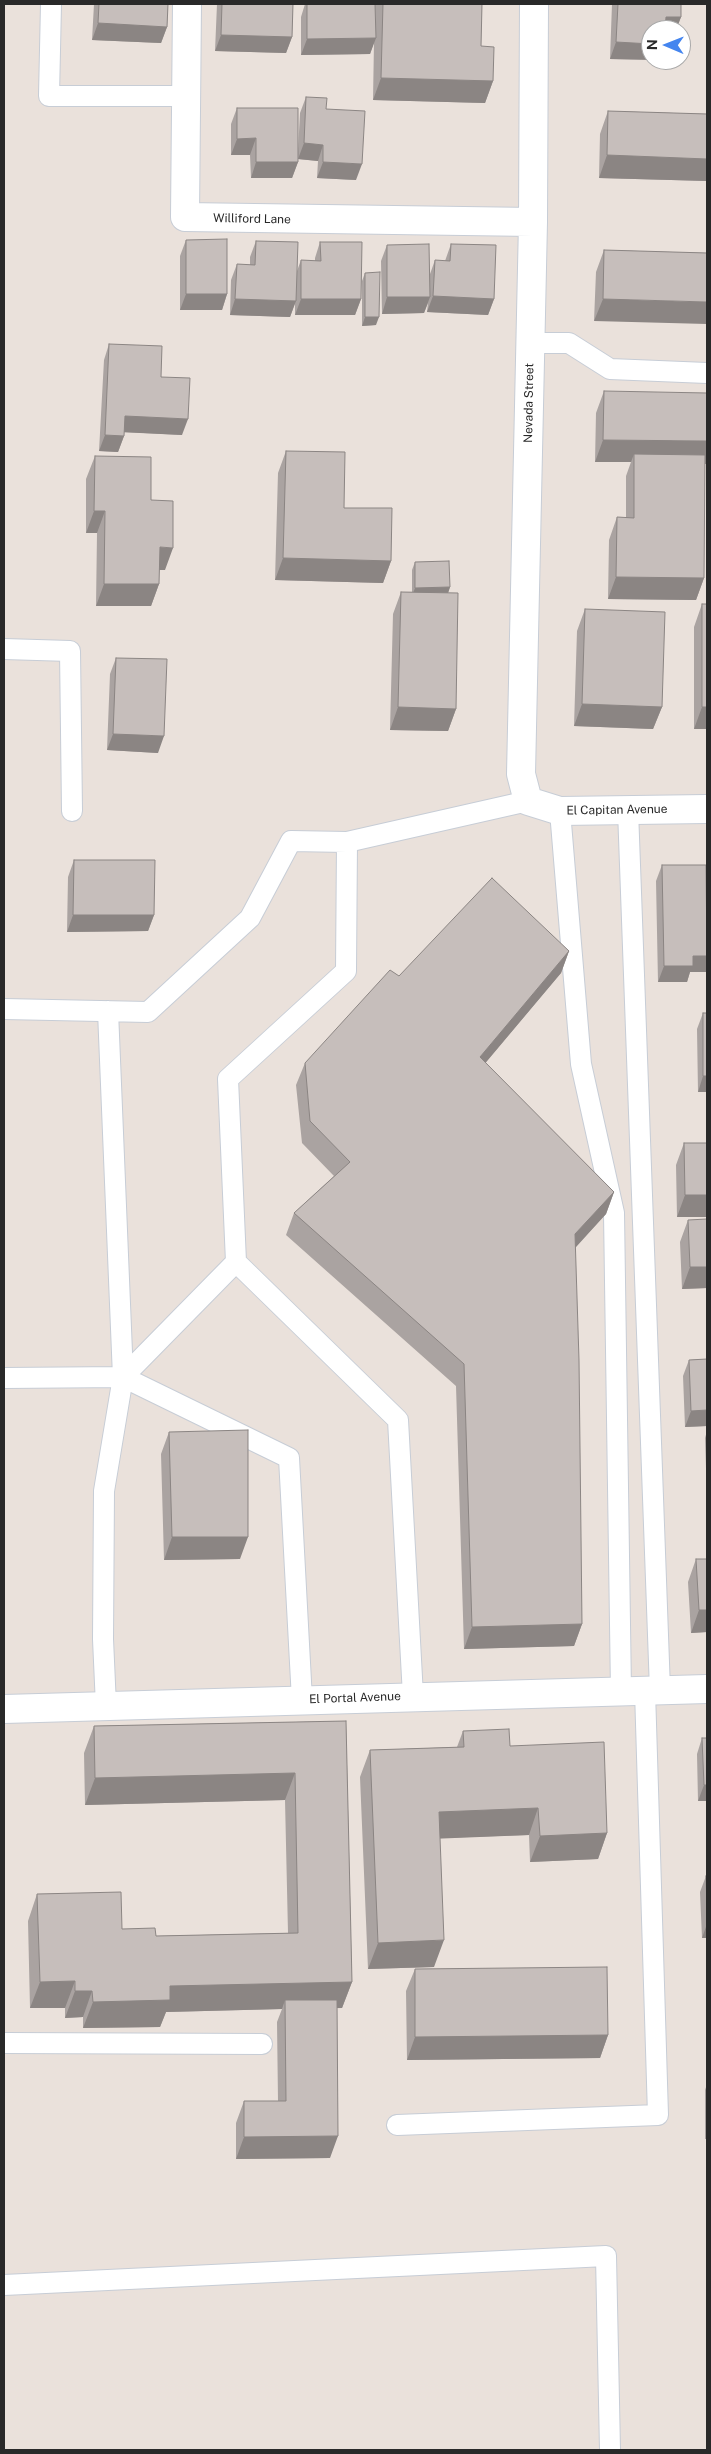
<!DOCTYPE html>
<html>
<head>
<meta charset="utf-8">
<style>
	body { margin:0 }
	#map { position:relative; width:711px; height:2454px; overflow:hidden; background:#eae1db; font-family:"Public Sans",sans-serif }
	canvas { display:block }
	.frame { position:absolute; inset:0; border:5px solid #292929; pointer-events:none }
	.north { position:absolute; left:641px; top:20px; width:50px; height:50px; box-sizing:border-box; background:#fff; border:1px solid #a9a9a9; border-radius:50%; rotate:271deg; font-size:14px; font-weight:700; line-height:20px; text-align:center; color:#292929 }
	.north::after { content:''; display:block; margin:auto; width:18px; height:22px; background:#4485ef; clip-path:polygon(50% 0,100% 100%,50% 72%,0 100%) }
</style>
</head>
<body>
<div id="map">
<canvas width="711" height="2454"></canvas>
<div class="frame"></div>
<div class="north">N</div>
</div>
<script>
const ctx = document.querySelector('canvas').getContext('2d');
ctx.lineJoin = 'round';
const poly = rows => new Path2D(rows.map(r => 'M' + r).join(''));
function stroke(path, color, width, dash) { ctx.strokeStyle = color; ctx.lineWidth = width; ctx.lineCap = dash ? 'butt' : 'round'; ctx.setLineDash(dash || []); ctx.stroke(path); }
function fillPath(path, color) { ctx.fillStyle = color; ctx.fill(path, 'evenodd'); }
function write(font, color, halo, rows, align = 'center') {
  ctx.font = font + ' "Public Sans",sans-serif'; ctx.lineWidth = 5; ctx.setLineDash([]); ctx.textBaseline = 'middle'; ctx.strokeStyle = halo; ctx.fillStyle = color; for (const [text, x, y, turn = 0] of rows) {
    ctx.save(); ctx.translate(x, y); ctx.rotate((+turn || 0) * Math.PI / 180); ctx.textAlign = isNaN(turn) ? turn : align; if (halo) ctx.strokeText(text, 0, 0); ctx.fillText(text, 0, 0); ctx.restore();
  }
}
const lane = poly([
	[51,4,49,96,186,96],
	[531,343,569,343,610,369,707,373],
	[4,649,70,651,72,811],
	[628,810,660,1690],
	[560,811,581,1064,614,1213,621,1692],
	[347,842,528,801],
	[4,1009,148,1012,250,918,291,841,347,842,346,971,228,1079,236,1262,123,1377,4,1378],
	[236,1262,398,1420,413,1696],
	[123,1377,289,1458,302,1700],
	[106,1706,103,1639,104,1491,123,1377,108,1011],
	[4,2043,262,2044],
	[397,2125,658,2115,645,1691],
	[4,2285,606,2256,610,2450]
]);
const street = poly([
	[187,4,185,217,533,222],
	[534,4,533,222,521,774,528,801,560,811,707,809],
	[4,1709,707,1689]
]);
const wall = poly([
	[94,4,168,4,167,27,161,43,92,40],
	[217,4,293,4,292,37,286,53,215,51],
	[305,4,482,4,481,46,493,81,485,103,373,100,374,42,370,54,301,55,301,17],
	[612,4,681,4,681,17,676,30,651,30,651,60,659,60,610,59],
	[306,97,326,109,356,180,317,178,318,161,298,159,298,162,292,178,251,178,250,155,231,155,231,124,237,108,298,151,300,113],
	[608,111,707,114,707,181,599,178,600,134],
	[186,240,227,294,222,310,180,310,180,256],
	[256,241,297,271,301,260,315,261,315,258,320,242,361,299,355,315,295,315,295,303,290,317,230,315,231,280,237,264,250,265,250,257],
	[451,244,494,299,488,315,427,312,428,303,424,313,382,314,381,261,387,245,430,274,435,260,445,261],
	[604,250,707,253,594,321,596,272],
	[365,273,376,325,362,326,362,281],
	[109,344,161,377,182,435,124,432,124,436,118,452,99,451,104,360],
	[604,391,705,464,704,578,696,600,608,599,609,540,617,517,626,518,626,476,631,462,595,462,596,413],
	[286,451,391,561,383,583,275,580,278,473],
	[95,456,151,500,165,570,159,570,159,584,151,606,96,606,97,533,86,533,86,479],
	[415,562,450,587,448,593,456,709,448,731,390,730,393,614,401,592,412,592,412,570],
	[702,604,707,729,694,729,694,627],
	[585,609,662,707,653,729,574,726,577,631],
	[116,658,158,753,107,750,110,674],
	[74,860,154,915,148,931,67,932,68,877],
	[662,865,690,972,687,982,658,982,656,881],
	[569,951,561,973,485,1063,614,1192,606,1214,575,1247,582,1624,574,1646,464,1649,456,1386,286,1235,294,1213,334,1176,302,1143,296,1085,305,1063,399,976],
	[703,1013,707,1092,698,1092,697,1029],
	[684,1143,707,1143,707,1217,677,1217,676,1165],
	[688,1220,707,1288,682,1289,680,1242],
	[707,1359,707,1426,685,1427,683,1376,689,1360],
	[707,1431,707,1499,705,1438],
	[169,1432,240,1559,164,1560,161,1454],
	[696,1559,707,1632,691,1633,688,1582],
	[346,1721,352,1982,342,2008,337,2008,330,2158,236,2159,236,2123,244,2101,278,2101,277,2022,282,2009,166,2012,160,2027,83,2028,83,2017,65,2018,65,2008,30,2008,28,1921,37,1894,122,1929,156,1936,288,1933,285,1800,85,1805,84,1753,94,1726],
	[463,1731,510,1746,607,1833,598,1859,530,1862,529,1835,440,1838,434,1967,368,1969,360,1777,370,1750,457,1747],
	[702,1738,707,1738,707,1801,698,1801,697,1754],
	[706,1876,707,1876,707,1938,702,1938,700,1892],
	[415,1969,608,2035,600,2058,407,2060,406,1991],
	[707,2084,707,2139,705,2139,705,2090]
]);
const shadedWall = poly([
	[666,17,681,17,676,30,661,30],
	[98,23,167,27,161,43,92,40],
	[221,35,292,37,286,53,215,51],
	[376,38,370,54,301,55,307,39],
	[616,42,651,44,651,60,659,60,610,59],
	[381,78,493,81,485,103,373,100],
	[256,138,250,155,231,155,237,139],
	[304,143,323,145,318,161,298,159],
	[607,155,707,159,707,181,599,178],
	[256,162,298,162,292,178,251,178],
	[323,162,362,164,356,180,317,178],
	[186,294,227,294,222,310,180,310],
	[433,296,494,299,488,315,427,312],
	[387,297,430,297,424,313,382,314],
	[235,299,296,301,290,317,230,315],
	[301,299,361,299,355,315,295,315],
	[603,299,707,302,707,324,594,321],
	[365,317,379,317,376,325,362,326],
	[125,416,188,419,182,435,119,432],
	[105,435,124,436,118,452,99,451],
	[603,440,707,441,707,464,634,462,634,454,631,462,595,462],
	[94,511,105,511,97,533,86,533],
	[160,547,173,548,165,570,152,570],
	[283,558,391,561,383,583,275,580],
	[616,577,704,578,696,600,608,599],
	[104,584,159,584,151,606,96,606],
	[450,587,447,596,412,596,415,588],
	[582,704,662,707,653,729,574,726],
	[398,707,456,709,448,731,390,730],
	[702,707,707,707,707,729,694,729],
	[113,734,164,736,158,753,107,750],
	[73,915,154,915,148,931,67,932],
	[569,951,561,973,472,1079,480,1057],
	[693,956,707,956,707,972,690,972,687,982,658,982,664,966],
	[703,1076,707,1076,707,1092,698,1092],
	[614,1192,606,1214,567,1257,575,1234],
	[685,1195,707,1195,707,1217,677,1217],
	[690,1267,707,1267,707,1288,682,1289],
	[707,1410,707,1426,685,1427,691,1411],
	[172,1537,248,1537,240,1559,164,1560],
	[699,1610,707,1610,707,1632,691,1633],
	[582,1624,574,1646,464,1649,472,1627],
	[295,1773,285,1800,85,1805,95,1778],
	[704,1785,707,1785,707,1801,698,1801],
	[538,1808,529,1835,430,1839,439,1812],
	[607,1833,598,1859,530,1862,540,1836],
	[707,1924,707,1938,702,1938],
	[444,1940,434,1967,368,1969,378,1943],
	[75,1981,65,2008,30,2008,40,1982],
	[352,1982,342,2008,285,2009,285,2000,282,2009,166,2012,160,2027,83,2028,93,2002,170,1986],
	[75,1991,92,1991,83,2017,65,2018],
	[608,2035,600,2058,407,2060,415,2037],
	[338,2136,330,2158,236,2159,244,2137]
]);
const building = poly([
	[99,4,168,4,167,27,98,23,99,4],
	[222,4,293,4,292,37,221,35,222,4],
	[307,4,375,4,376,38,307,39,307,4],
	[383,4,482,4,481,46,494,47,493,81,381,78,383,4],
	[618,4,681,4,681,17,666,17,665,30,651,30,651,44,616,42,618,4],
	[306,97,327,98,326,109,365,111,362,164,323,162,323,145,304,143,306,97],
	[237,108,298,108,298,162,256,162,256,138,237,139,237,108],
	[608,111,707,114,707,159,607,155,608,111],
	[227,239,227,294,186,294,186,240,227,239],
	[256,241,298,242,296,301,235,299,237,264,255,265,256,241],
	[320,242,362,242,361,299,301,299,301,260,321,261,320,242],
	[429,244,430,297,387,297,387,245,429,244],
	[451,244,496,245,494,299,433,296,435,260,450,261,451,244],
	[604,250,707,253,707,302,603,299,604,250],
	[380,272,379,317,365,317,365,273,380,272],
	[109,344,162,346,161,377,190,378,188,419,125,416,124,436,105,435,109,344],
	[604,391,707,393,707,441,603,440,604,391],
	[286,451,345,452,344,508,392,508,391,561,283,558,286,451],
	[634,454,705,455,704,578,616,577,617,517,634,518,634,454],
	[95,456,151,457,151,500,173,501,173,548,160,547,159,584,104,584,105,511,94,511,95,456],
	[449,561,450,587,415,588,415,562,449,561],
	[401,592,458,593,456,709,398,707,401,592],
	[702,604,707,604,707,707,702,707,702,604],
	[585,609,665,612,662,707,582,704,585,609],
	[116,658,167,659,164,736,113,734,116,658],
	[74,860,155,860,154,915,73,915,74,860],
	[662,865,706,865,707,956,693,956,693,966,664,966,662,865],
	[492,878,569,951,480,1057,614,1192,575,1234,579,1360,582,1624,472,1627,464,1364,294,1213,350,1162,310,1121,305,1063,390,970,399,976,492,878],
	[703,1013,707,1013,707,1076,703,1076,703,1013],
	[684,1143,707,1143,707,1195,685,1195,684,1143],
	[707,1219,707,1267,690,1267,688,1220,707,1219],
	[707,1359,707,1410,691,1411,689,1360,707,1359],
	[248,1430,248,1537,172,1537,169,1432,248,1430],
	[696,1559,707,1559,707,1610,699,1610,696,1559],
	[346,1721,352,1982,170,1986,170,2000,93,2002,92,1991,75,1991,75,1981,40,1982,37,1894,121,1892,122,1929,155,1928,156,1936,298,1933,295,1773,95,1778,94,1726,346,1721],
	[509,1729,510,1746,604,1742,607,1833,540,1836,538,1808,439,1812,444,1940,378,1943,370,1750,464,1747,463,1731,509,1729],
	[702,1738,707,1738,707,1785,704,1785,702,1738],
	[706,1876,707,1876,707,1908,706,1876],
	[607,1967,608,2035,415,2037,415,1969,607,1967],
	[285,2000,337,2000,338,2136,244,2137,244,2101,286,2101,285,2000]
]);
const streetNames = [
	["Williford Lane",252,219,1],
	["Nevada Street",529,403,-89],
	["El Capitan Avenue",617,810,-1],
	["El Portal Avenue",355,1698,-2]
];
stroke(lane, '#c7cdd6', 22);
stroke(street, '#c7cdd6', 30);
stroke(lane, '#fff', 20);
stroke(street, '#fff', 28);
fillPath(wall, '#aaa3a1');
fillPath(shadedWall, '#8b8583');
fillPath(building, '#c6bebb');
stroke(building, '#8b8583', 1);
write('12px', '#292929', '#fff', streetNames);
</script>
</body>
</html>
